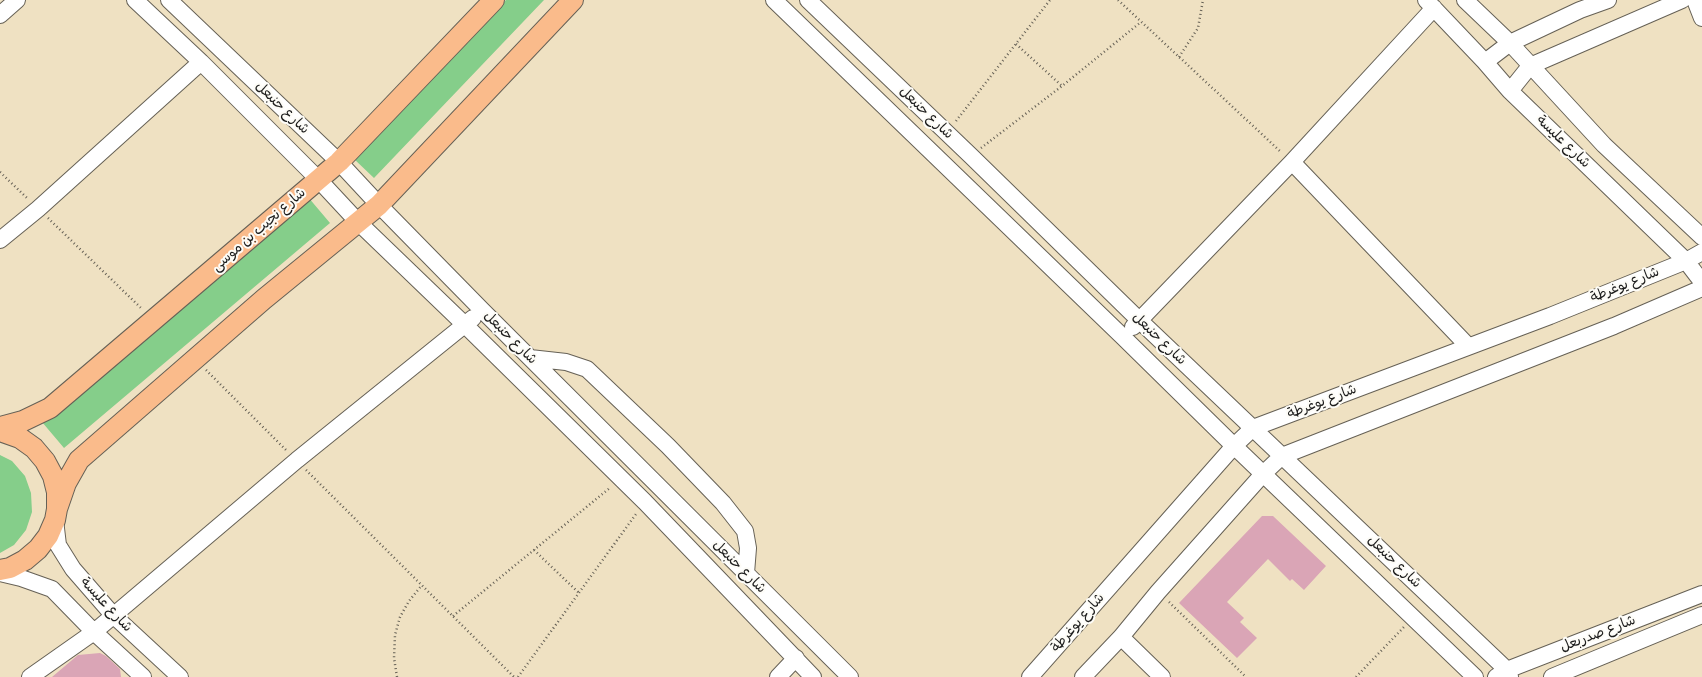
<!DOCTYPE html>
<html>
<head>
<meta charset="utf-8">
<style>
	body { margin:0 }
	canvas { display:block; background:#efe1c2 }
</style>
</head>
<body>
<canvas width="1702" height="677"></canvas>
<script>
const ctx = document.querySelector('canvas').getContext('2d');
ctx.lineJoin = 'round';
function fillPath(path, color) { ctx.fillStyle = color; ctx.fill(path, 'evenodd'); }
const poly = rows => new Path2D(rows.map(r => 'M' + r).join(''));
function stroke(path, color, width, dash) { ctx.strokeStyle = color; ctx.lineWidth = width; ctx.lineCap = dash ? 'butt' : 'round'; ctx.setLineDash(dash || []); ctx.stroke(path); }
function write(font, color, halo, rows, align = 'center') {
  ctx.font = font + ' Itim,"Playpen Sans Arabic",sans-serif'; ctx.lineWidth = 4; ctx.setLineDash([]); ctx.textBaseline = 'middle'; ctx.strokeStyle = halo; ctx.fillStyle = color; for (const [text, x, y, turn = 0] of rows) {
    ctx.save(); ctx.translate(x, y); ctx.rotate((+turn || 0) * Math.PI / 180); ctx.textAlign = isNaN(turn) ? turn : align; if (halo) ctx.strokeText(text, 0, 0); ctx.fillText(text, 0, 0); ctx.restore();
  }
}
const green = poly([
	[506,0,544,0,374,178,354,159],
	[308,197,330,223,64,448,42,422],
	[0,455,12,461,25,476,31,493,32,512,26,530,14,545,0,553]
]);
const building = poly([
	[1262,516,1273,516,1326,566,1304,590,1292,579,1290,581,1268,559,1227,602,1244,618,1240,622,1257,638,1237,658,1179,603],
	[100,653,106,656,120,669,121,677,52,677,78,655]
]);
const path = poly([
	[1118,0,1281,152],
	[1016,44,1062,86],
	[1179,57,1198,28,1203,0],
	[956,121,1050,0],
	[981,148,1062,86,1141,22],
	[0,172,28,199],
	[48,218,142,309],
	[206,370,287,451],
	[306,470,514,677],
	[534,550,579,593],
	[1169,602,1246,677],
	[453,616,611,487],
	[397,677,394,658,395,635,400,617,409,601,422,585],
	[518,677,636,514],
	[1356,677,1404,627]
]);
const minor = poly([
	[135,0,201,62,318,179,358,222,464,324,645,502,813,677],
	[169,0,339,162,379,205,482,310,850,677],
	[774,0,1123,337,1234,446,1475,677],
	[808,0,971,156,1139,320,1507,670,1510,677],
	[1426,0,1485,62,1510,91,1686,261,1702,282],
	[1465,0,1510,43,1604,145,1702,237],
	[1695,0,1702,18],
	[0,15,17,0],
	[1485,62,1510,43,1580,10,1608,0],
	[1510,91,1530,66,1682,0],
	[1292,162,1468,346],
	[0,240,38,209,201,62],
	[1133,327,1292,162,1434,8],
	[530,358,566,362,587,369,668,446,723,503,745,531,748,548,746,573],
	[55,520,58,545,73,569,113,615,180,677],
	[0,573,21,578,52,589,94,632,143,677],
	[1121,637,1162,677],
	[30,677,94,632,297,460,473,318],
	[778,677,796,658],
	[1030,677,1234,446,1253,428,1550,316,1686,261,1702,252],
	[1083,677,1121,637,1158,592,1263,474,1282,456,1614,326,1702,288],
	[1496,677,1507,670,1702,594],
	[1552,677,1702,615]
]);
const major = poly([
	[0,427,23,421,50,408,339,162,494,0],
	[0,431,20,438,34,448,45,461,53,476,57,492,57,509,55,520,48,536,38,549,25,560,10,568,0,570],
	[57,509,66,483,79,460,264,299,379,205,573,0]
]);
const streetNames = [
	["شارع حنبعل",282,108,44],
	["شارع حنبعل",926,113,44],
	["شارع عليسة",1563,142,44],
	["شارع نجيب بن موسى",259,230,-41],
	["شارع يوغرطة",1625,285,-22],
	["شارع حنبعل",510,338,45],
	["شارع حنبعل",1159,339,44],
	["شارع يوغرطة",1322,402,-21],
	["شارع حنبعل",1394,562,44],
	["شارع حنبعل",739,567,45],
	["شارع عليسة",106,605,47],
	["شارع يوغرطة",1078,623,-49],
	["شارع صدربعل",1598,634,-21]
];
fillPath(green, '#85ce8a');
fillPath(building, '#daa5b6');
stroke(minor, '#666156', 18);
stroke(major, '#666156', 22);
stroke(path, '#666156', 2.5, [1, 3]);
stroke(minor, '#fff', 16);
stroke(major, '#fabb8b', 20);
write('14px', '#1c1c1c', '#fdfcf7', streetNames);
</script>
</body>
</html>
